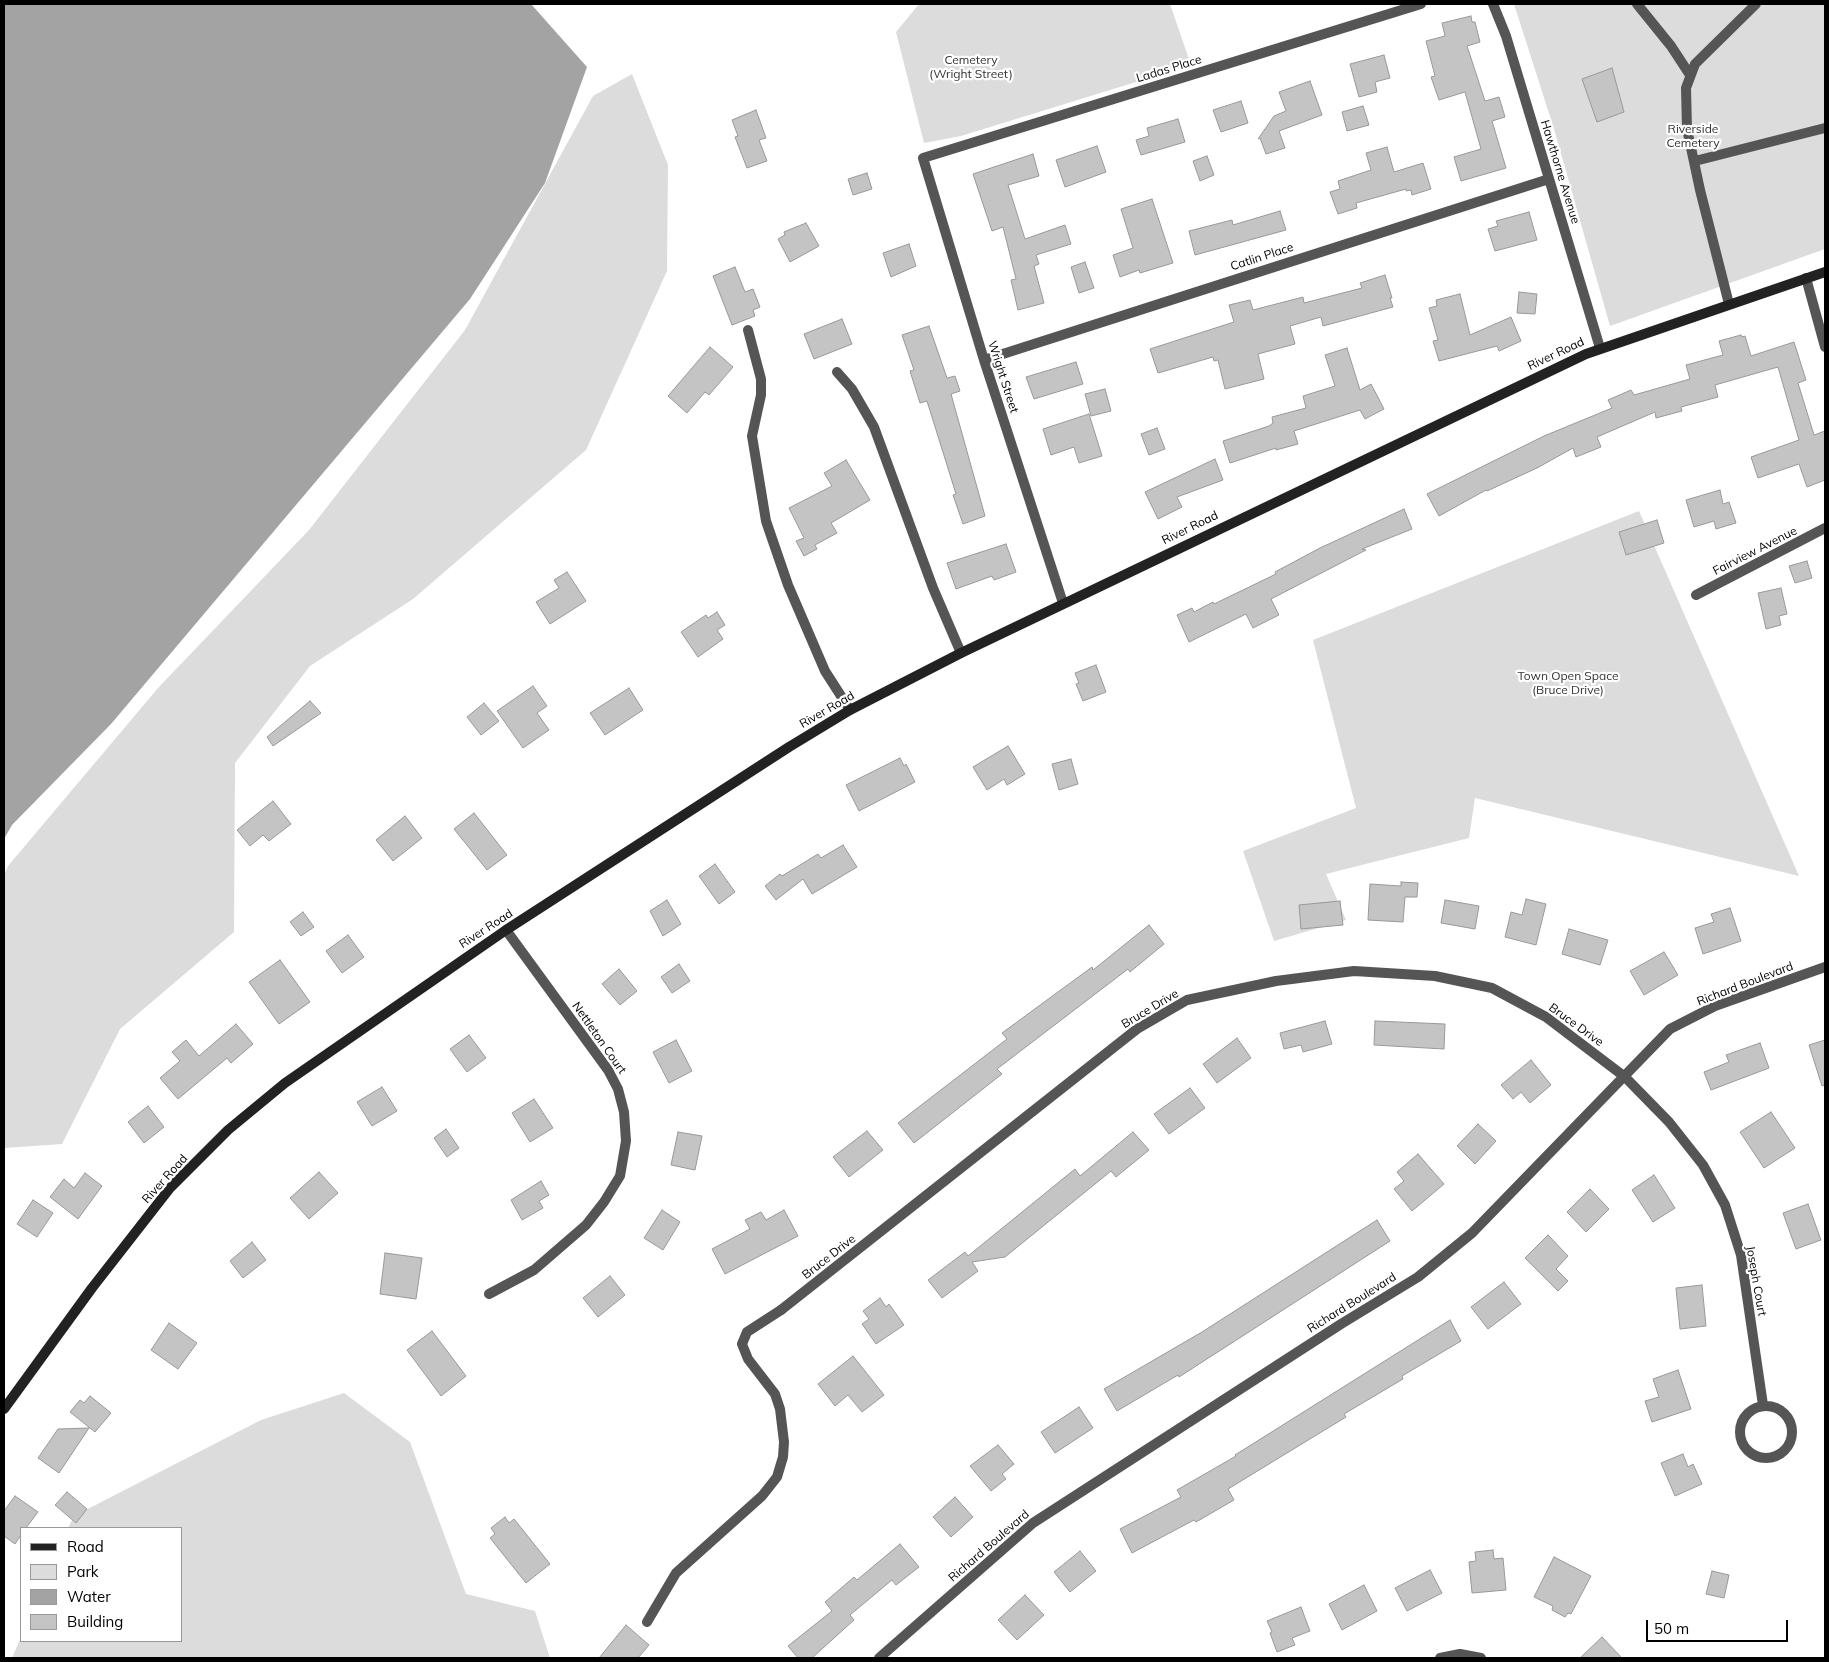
<!DOCTYPE html>
<html>
<head>
<meta charset="utf-8">
<style>
	body { margin:0 }
	#map { position:relative; width:1829px; height:1662px; overflow:hidden; background:#fff; font-family:Mulish,sans-serif }
	canvas { display:block }
	.frame { position:absolute; inset:0; border:5px solid #000; pointer-events:none }
	.legend { position:absolute; left:20px; top:1527px; width:162px; height:115px; box-sizing:border-box; background:#fff; border:1px solid #999; margin:0; padding:6px 9px; list-style:none; font-size:15px; color:#000 }
	.legend li { display:flex; align-items:center; gap:10px; height:25px }
	.legend b { width:25px; border:1px solid #999 }
	.scale { position:absolute; left:1646px; top:1620px; width:142px; height:22px; box-sizing:border-box; border:2px solid #000; border-top:0; padding-left:6px; font-size:15px; line-height:18px; white-space:nowrap; color:#000; -webkit-text-stroke:4px #fff; paint-order:stroke }
</style>
</head>
<body>
<div id="map">
<canvas width="1829" height="1662"></canvas>
<div class="frame"></div>
<ul class="legend">
<li><b style="height:6px;background:#222"></b>Road</li>
<li><b style="height:14px;background:#dcdcdc"></b>Park</li>
<li><b style="height:14px;background:#a3a3a3"></b>Water</li>
<li><b style="height:14px;background:#c4c4c4"></b>Building</li>
</ul>
<div class="scale">50 m</div>
</div>
<script>
const ctx = document.querySelector('canvas').getContext('2d');
ctx.lineJoin = 'round';
function fillPath(path, color) { ctx.fillStyle = color; ctx.fill(path, 'evenodd'); }
const poly = rows => new Path2D(rows.map(r => 'M' + r).join(''));
function stroke(path, color, width, dash) { ctx.strokeStyle = color; ctx.lineWidth = width; ctx.lineCap = dash ? 'butt' : 'round'; ctx.setLineDash(dash || []); ctx.stroke(path); }
function write(font, color, halo, rows, align = 'center') {
  ctx.font = font + ' Mulish,sans-serif'; ctx.lineWidth = 4.5; ctx.setLineDash([]); ctx.textBaseline = 'middle'; ctx.strokeStyle = halo; ctx.fillStyle = color; for (const [text, x, y, turn = 0] of rows) {
    ctx.save(); ctx.translate(x, y); ctx.rotate((+turn || 0) * Math.PI / 180); ctx.textAlign = isNaN(turn) ? turn : align; if (halo) ctx.strokeText(text, 0, 0); ctx.fillText(text, 0, 0); ctx.restore();
  }
}
const green = poly([
	[919,4,1170,4,1191,65,961,136,924,143,896,32],
	[1514,4,1825,4,1825,249,1610,326,1554,129],
	[632,74,668,165,667,271,586,450,413,599,310,666,235,763,234,932,120,1029,62,1144,4,1148,4,875,8,866,158,688,309,530,465,330,593,96],
	[1639,511,1799,876,1475,798,1469,838,1326,874,1346,920,1274,941,1243,851,1356,808,1313,640],
	[344,1393,410,1442,466,1594,535,1611,550,1658,12,1658,21,1637,21,1641,181,1641,181,1528,68,1528,74,1516,261,1420]
]);
const water = poly([
	[4,4,531,4,587,67,545,183,470,299,111,724,12,825,4,839]
]);
const building = poly([
	[1471,16,1472,22,1475,22,1480,42,1467,46,1485,101,1499,97,1505,117,1492,121,1506,168,1461,181,1454,157,1481,149,1465,92,1439,100,1431,77,1435,76,1426,41,1445,36,1442,23,1471,16],
	[1384,55,1390,78,1375,82,1377,92,1359,97,1350,64,1384,55],
	[1612,68,1624,112,1597,122,1582,79,1612,68],
	[1310,81,1322,115,1279,131,1285,148,1266,154,1260,138,1258,139,1274,116,1286,111,1279,92,1310,81],
	[1241,101,1248,123,1221,132,1213,110,1241,101],
	[1363,106,1369,125,1347,131,1342,112,1363,106],
	[756,110,766,138,759,140,767,161,747,168,735,137,738,136,732,120,756,110],
	[1178,119,1185,142,1141,155,1136,140,1149,136,1147,128,1178,119],
	[1097,146,1106,172,1065,187,1056,160,1097,146],
	[1387,147,1394,172,1423,163,1431,189,1412,195,1411,190,1406,191,1406,189,1356,203,1357,208,1338,214,1330,192,1340,189,1338,181,1371,170,1366,153,1387,147],
	[1033,154,1039,176,1008,185,1025,239,1065,225,1071,244,1036,255,1039,264,1034,266,1044,303,1018,310,1011,280,1016,279,1003,227,992,231,973,174,1033,154],
	[1207,156,1214,175,1200,181,1193,161,1207,156],
	[867,173,872,189,853,195,848,179,867,173],
	[1152,199,1173,263,1140,273,1139,270,1120,277,1113,255,1133,248,1121,209,1152,199],
	[1280,211,1286,230,1195,255,1189,231,1232,220,1233,225,1280,211],
	[1529,212,1537,240,1495,251,1488,229,1498,226,1496,221,1529,212],
	[806,223,819,246,790,262,778,239,785,235,784,232,806,223],
	[909,244,916,266,891,277,883,253,909,244],
	[1085,262,1094,288,1079,293,1071,267,1085,262],
	[735,267,745,292,753,289,760,307,753,310,755,316,732,325,713,276,735,267],
	[1385,275,1392,298,1390,298,1393,307,1323,326,1321,317,1290,326,1295,344,1258,354,1264,379,1225,389,1218,360,1214,361,1213,357,1158,373,1150,349,1234,322,1229,305,1250,300,1253,310,1303,297,1304,303,1362,288,1360,283,1385,275],
	[1519,292,1537,294,1535,314,1517,313,1519,292],
	[1460,294,1470,335,1511,317,1521,341,1499,351,1497,346,1439,361,1433,341,1438,340,1429,308,1437,306,1436,300,1460,294],
	[842,319,852,344,814,359,804,334,842,319],
	[929,326,947,378,955,376,960,391,951,394,985,516,963,524,953,495,956,494,927,401,920,403,910,371,914,370,902,335,929,326],
	[1741,335,1742,337,1745,336,1751,356,1794,342,1806,380,1798,383,1814,435,1825,431,1825,480,1807,487,1799,464,1758,478,1751,457,1799,440,1778,367,1715,385,1718,397,1681,407,1682,411,1656,418,1655,412,1597,437,1601,447,1576,457,1573,448,1537,468,1487,491,1486,490,1439,516,1427,494,1544,436,1612,408,1608,400,1631,390,1634,395,1690,379,1686,365,1723,355,1719,341,1741,335],
	[710,347,733,367,709,395,705,392,687,413,668,396,710,347],
	[1347,348,1360,390,1371,384,1384,409,1365,419,1360,410,1294,431,1298,444,1276,450,1276,448,1230,463,1223,441,1269,426,1273,423,1272,417,1306,408,1303,396,1335,386,1325,355,1347,348],
	[1076,362,1083,384,1034,399,1026,377,1076,362],
	[1105,389,1111,411,1091,416,1085,394,1105,389],
	[1089,414,1102,456,1079,463,1074,447,1051,455,1043,429,1089,414],
	[1157,428,1165,449,1149,455,1141,434,1157,428],
	[1215,459,1223,480,1177,497,1182,507,1158,519,1145,492,1215,459],
	[846,460,870,500,831,523,837,533,815,545,817,549,804,556,796,541,804,538,789,508,832,486,824,473,846,460],
	[1720,490,1723,504,1729,502,1736,523,1716,529,1714,521,1694,527,1686,500,1720,490],
	[1404,509,1412,529,1362,549,1366,550,1271,599,1279,615,1253,628,1246,614,1189,642,1177,615,1192,608,1194,612,1213,602,1214,604,1276,574,1275,572,1320,548,1404,509],
	[1657,520,1664,543,1626,555,1619,532,1657,520],
	[1006,544,1016,572,994,580,992,576,956,589,947,563,1006,544],
	[1807,561,1812,578,1795,583,1789,566,1807,561],
	[567,572,586,601,550,624,536,602,559,588,554,580,567,572],
	[1781,588,1787,614,1779,616,1781,625,1766,629,1758,593,1781,588],
	[717,612,725,625,717,630,723,639,698,657,681,632,706,615,708,618,717,612],
	[1096,665,1106,692,1083,701,1076,684,1079,683,1075,673,1096,665],
	[533,686,547,706,537,713,549,730,523,748,497,711,533,686],
	[629,688,643,710,605,735,590,713,629,688],
	[310,701,321,713,273,746,267,737,310,701],
	[484,703,499,721,481,735,467,717,484,703],
	[1008,746,1025,774,1007,785,1004,779,987,790,973,767,1008,746],
	[900,758,904,766,906,764,915,782,859,811,846,785,900,758],
	[1071,759,1078,784,1059,790,1052,764,1071,759],
	[273,801,291,824,269,841,263,835,250,846,237,830,273,801],
	[474,813,507,855,487,870,454,829,474,813],
	[405,816,422,838,393,861,376,840,405,816],
	[843,845,857,867,812,894,803,879,776,900,765,886,780,874,782,876,818,854,821,858,843,845],
	[715,864,735,892,719,904,699,876,715,864],
	[1401,882,1418,883,1417,897,1405,897,1403,922,1368,920,1370,884,1401,886,1401,882],
	[1526,899,1546,904,1536,945,1505,937,1511,912,1522,915,1526,899],
	[667,900,681,924,663,936,650,911,667,900],
	[1445,900,1479,906,1475,929,1441,923,1445,900],
	[1340,901,1343,925,1301,929,1299,905,1340,901],
	[1730,908,1741,941,1703,954,1695,928,1714,922,1711,914,1730,908],
	[303,912,314,927,301,936,290,922,303,912],
	[1149,925,1164,944,1130,972,1128,969,997,1069,1002,1074,914,1143,898,1123,1007,1039,1002,1033,1092,967,1093,970,1149,925],
	[1569,929,1608,940,1600,965,1562,954,1569,929],
	[348,935,364,957,342,973,326,951,348,935],
	[1664,952,1678,975,1644,995,1630,971,1664,952],
	[280,960,310,1002,279,1024,249,982,280,960],
	[679,964,690,981,672,993,661,977,679,964],
	[619,969,637,991,620,1005,602,984,619,969],
	[1325,1021,1332,1044,1303,1052,1301,1045,1284,1049,1280,1033,1325,1021],
	[1375,1021,1445,1024,1444,1049,1374,1045,1375,1021],
	[236,1024,253,1044,231,1063,227,1058,178,1099,160,1078,180,1061,172,1052,186,1040,199,1056,236,1024],
	[469,1035,486,1058,467,1072,450,1049,469,1035],
	[1237,1038,1251,1058,1217,1083,1203,1064,1237,1038],
	[676,1040,692,1071,669,1083,653,1052,676,1040],
	[1825,1040,1825,1085,1822,1086,1809,1045,1825,1040],
	[1760,1043,1769,1068,1711,1090,1704,1072,1729,1062,1726,1055,1760,1043],
	[1531,1060,1551,1085,1530,1103,1521,1092,1513,1099,1501,1085,1531,1060],
	[382,1087,397,1111,372,1126,357,1102,382,1087],
	[1190,1088,1205,1108,1169,1134,1154,1114,1190,1088],
	[534,1099,553,1128,530,1142,512,1113,534,1099],
	[148,1106,164,1127,144,1143,128,1122,148,1106],
	[1771,1112,1795,1148,1764,1168,1740,1132,1771,1112],
	[1478,1124,1496,1141,1475,1164,1457,1146,1478,1124],
	[446,1129,459,1148,447,1157,434,1138,446,1129],
	[867,1131,883,1150,849,1177,833,1157,867,1131],
	[678,1132,702,1136,695,1170,671,1165,678,1132],
	[1133,1132,1149,1150,1116,1177,1111,1171,1005,1257,972,1262,978,1271,942,1298,928,1280,965,1252,968,1256,1075,1169,1080,1176,1133,1132],
	[1418,1154,1444,1184,1412,1211,1394,1189,1404,1181,1397,1172,1418,1154],
	[319,1172,338,1193,309,1219,290,1198,319,1172],
	[85,1173,102,1186,78,1219,50,1197,64,1179,74,1188,85,1173],
	[1654,1175,1675,1208,1653,1222,1632,1190,1654,1175],
	[541,1181,549,1195,539,1201,543,1208,522,1220,511,1200,541,1181],
	[1590,1189,1609,1209,1586,1232,1567,1212,1590,1189],
	[33,1200,53,1213,37,1237,17,1224,33,1200],
	[1808,1204,1821,1240,1796,1249,1783,1213,1808,1204],
	[662,1210,680,1222,663,1250,644,1238,662,1210],
	[784,1210,798,1236,725,1274,712,1249,750,1229,745,1220,761,1212,766,1220,784,1210],
	[1377,1220,1390,1241,1179,1377,1178,1375,1117,1411,1104,1389,1202,1332,1377,1220],
	[1548,1235,1568,1256,1556,1269,1568,1281,1558,1291,1525,1258,1548,1235],
	[252,1242,266,1260,243,1278,230,1261,252,1242],
	[385,1253,422,1258,416,1299,380,1294,385,1253],
	[610,1276,625,1295,598,1317,583,1298,610,1276],
	[1504,1282,1521,1304,1488,1329,1471,1307,1504,1282],
	[1702,1285,1706,1326,1680,1329,1676,1288,1702,1285],
	[880,1298,886,1307,889,1304,904,1325,876,1344,862,1324,869,1319,863,1311,880,1298],
	[1450,1320,1461,1341,1402,1376,1403,1379,1344,1414,1346,1417,1228,1489,1234,1500,1196,1522,1194,1520,1132,1553,1120,1529,1181,1497,1177,1490,1236,1456,1235,1455,1450,1320],
	[169,1323,197,1343,178,1369,151,1350,169,1323],
	[432,1331,466,1376,441,1396,407,1350,432,1331],
	[853,1356,884,1395,862,1412,848,1395,835,1406,818,1384,853,1356],
	[1678,1370,1691,1409,1652,1422,1645,1401,1659,1397,1653,1379,1678,1370],
	[90,1396,111,1413,95,1432,70,1412,80,1400,84,1403,90,1396],
	[1079,1407,1093,1428,1055,1453,1041,1432,1079,1407],
	[89,1428,59,1473,38,1458,58,1429,89,1428],
	[998,1445,1014,1464,1002,1474,1006,1479,991,1491,970,1466,998,1445],
	[1683,1454,1688,1467,1693,1464,1702,1484,1675,1496,1661,1463,1683,1454],
	[67,1492,87,1509,76,1523,55,1505,67,1492],
	[15,1496,38,1512,26,1528,21,1528,21,1535,15,1544,4,1536,4,1511,15,1496],
	[955,1497,973,1517,951,1537,933,1517,955,1497],
	[505,1517,509,1523,514,1519,550,1564,526,1583,490,1538,495,1534,491,1528,505,1517],
	[900,1544,919,1567,896,1585,892,1580,850,1615,854,1620,812,1658,798,1658,788,1646,832,1611,825,1602,854,1577,857,1580,900,1544],
	[1493,1550,1494,1559,1503,1558,1506,1590,1472,1593,1469,1562,1476,1561,1475,1552,1493,1550],
	[1080,1551,1096,1571,1070,1592,1054,1572,1080,1551],
	[1554,1557,1591,1576,1571,1614,1568,1613,1565,1617,1552,1610,1553,1606,1534,1597,1554,1557],
	[1430,1570,1442,1593,1407,1611,1395,1588,1430,1570],
	[1712,1571,1729,1575,1724,1598,1706,1594,1712,1571],
	[1364,1585,1377,1611,1342,1630,1329,1604,1364,1585],
	[1025,1595,1044,1615,1017,1640,998,1620,1025,1595],
	[1301,1607,1310,1631,1292,1638,1295,1645,1277,1652,1270,1633,1272,1632,1267,1621,1301,1607],
	[626,1625,649,1645,638,1658,599,1658,626,1625],
	[1602,1637,1622,1658,1580,1658,1602,1637]
]);
const lane = poly([
	[1637,4,1671,46,1690,75],
	[1695,161,1825,128],
	[1729,304,1700,190,1687,129,1686,88,1695,64,1756,4],
	[748,330,761,379,761,395,752,436,766,521,788,585,825,671,850,710],
	[837,372,852,389,874,427,933,588,961,653],
	[647,1622,676,1573,762,1496,777,1477,783,1457,784,1442,780,1409,775,1394,748,1359,742,1344,747,1332,781,1310]
]);
const street = poly([
	[1493,4,1506,36,1600,348],
	[1806,278,1825,347],
	[984,360,1549,179],
	[1696,595,1825,528],
	[1063,603,984,360,923,158,1421,4],
	[489,1294,534,1270,586,1225,604,1202,620,1176,626,1141,624,1112,618,1089,608,1070,506,930],
	[781,1310,1137,1029,1187,1000,1276,981,1354,971,1435,976,1492,988,1546,1017,1625,1077,1669,1122,1703,1165,1725,1205,1741,1255,1763,1405],
	'1740 1432a26 26 0 1 1 52 0a26 26 0 1 1-52 0Z',
	[879,1658,1033,1523,1341,1324,1418,1277,1472,1233,1670,1029,1715,1006,1825,967],
	[1440,1658,1460,1654,1481,1658]
]);
const secondary = poly([
	[4,1409,92,1288,170,1188,228,1130,285,1083,506,930,789,747,850,710,961,653,1586,354,1825,272]
]);
const parkNames = [
	["Cemetery",971,60],
	["(Wright Street)",971,74],
	["Riverside",1693,129],
	["Cemetery",1693,143],
	["Town Open Space",1568,676],
	["(Bruce Drive)",1568,690]
];
const streetNames = [
	["Ladas Place",1169,69,-17],
	["Hawthorne Avenue",1560,172,73],
	["Catlin Place",1262,257,-18],
	["River Road",1556,354,-25],
	["Wright Street",1003,377,72],
	["River Road",1190,528,-26],
	["Fairview Avenue",1755,551,-27],
	["River Road",827,710,-30],
	["River Road",486,929,-33],
	["Richard Boulevard",1745,984,-21],
	["Bruce Drive",1150,1009,-31],
	["Bruce Drive",1576,1025,36],
	["Nettleton Court",599,1038,55],
	["River Road",165,1179,-48],
	["Bruce Drive",829,1257,-38],
	["Joseph Court",1756,1281,80],
	["Richard Boulevard",1352,1303,-32],
	["Richard Boulevard",989,1546,-41]
];
fillPath(green, '#dcdcdc');
fillPath(water, '#a3a3a3');
fillPath(building, '#c4c4c4');
stroke(building, '#999', 1);
stroke(lane, '#555', 10);
stroke(street, '#555', 10);
stroke(secondary, '#222', 10);
write('12px', '#333', '#fff', parkNames);
write('12px', '#000', '#fff', streetNames);
</script>
</body>
</html>
